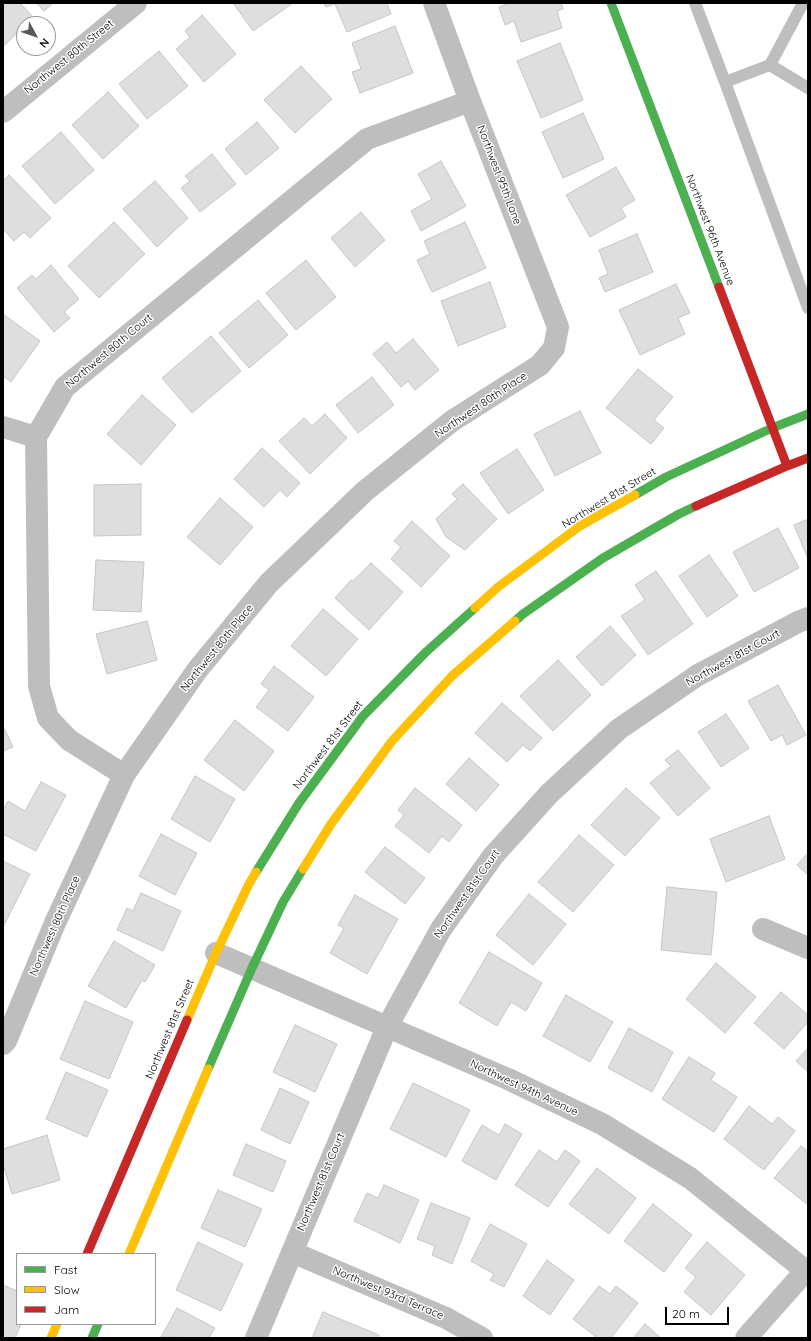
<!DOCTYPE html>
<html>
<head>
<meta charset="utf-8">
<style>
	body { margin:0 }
	#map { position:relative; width:811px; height:1341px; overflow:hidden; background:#fff; font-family:Quicksand,sans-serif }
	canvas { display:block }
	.frame { position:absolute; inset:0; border:4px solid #000; pointer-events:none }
	.legend { position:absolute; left:16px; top:1253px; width:140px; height:72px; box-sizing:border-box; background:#fff; border:1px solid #999; margin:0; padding:5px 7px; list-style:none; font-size:12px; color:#000 }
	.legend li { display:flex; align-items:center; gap:8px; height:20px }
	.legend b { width:20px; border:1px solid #999 }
	.north { position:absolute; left:16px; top:16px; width:40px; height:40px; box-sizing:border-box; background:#fff; border:1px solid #999; border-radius:50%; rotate:130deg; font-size:11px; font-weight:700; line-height:16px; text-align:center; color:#000 }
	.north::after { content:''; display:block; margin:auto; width:14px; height:18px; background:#595959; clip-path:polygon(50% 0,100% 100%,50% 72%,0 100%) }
	.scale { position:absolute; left:665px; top:1307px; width:64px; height:18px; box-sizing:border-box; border:2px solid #000; border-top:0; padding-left:5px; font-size:12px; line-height:14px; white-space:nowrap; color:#000; -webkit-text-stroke:3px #fff; paint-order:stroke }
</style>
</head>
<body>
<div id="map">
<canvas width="811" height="1341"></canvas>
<div class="frame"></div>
<ul class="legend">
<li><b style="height:5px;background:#4caf50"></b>Fast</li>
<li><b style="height:5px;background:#ffc107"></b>Slow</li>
<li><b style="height:5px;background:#c62828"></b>Jam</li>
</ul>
<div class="north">N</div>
<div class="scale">20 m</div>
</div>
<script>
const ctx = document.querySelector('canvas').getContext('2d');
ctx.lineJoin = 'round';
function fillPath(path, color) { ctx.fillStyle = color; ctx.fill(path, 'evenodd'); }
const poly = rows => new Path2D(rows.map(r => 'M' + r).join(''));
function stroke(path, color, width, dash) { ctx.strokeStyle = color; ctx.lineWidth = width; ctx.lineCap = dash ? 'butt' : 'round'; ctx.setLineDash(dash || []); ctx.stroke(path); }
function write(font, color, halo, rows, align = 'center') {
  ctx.font = font + ' Quicksand,sans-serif'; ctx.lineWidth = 3; ctx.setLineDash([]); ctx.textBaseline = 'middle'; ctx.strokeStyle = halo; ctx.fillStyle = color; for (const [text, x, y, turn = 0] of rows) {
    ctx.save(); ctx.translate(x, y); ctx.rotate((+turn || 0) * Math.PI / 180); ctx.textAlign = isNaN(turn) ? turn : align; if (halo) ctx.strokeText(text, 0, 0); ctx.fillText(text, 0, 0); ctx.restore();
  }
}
const building = poly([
	[3,3,20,3,33,17,26,24,24,24,24,26,3,47,3,3],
	[36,3,53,3,44,11,36,3],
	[233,3,293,3,253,31,233,3],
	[324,3,387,3,391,14,347,32,335,4,326,7,324,3],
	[510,3,561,3,563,9,557,11,562,28,521,42,514,21,505,25,499,7,510,3],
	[202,15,236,54,204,82,176,49,190,37,185,31,202,15],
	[395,26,413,73,360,93,352,72,361,69,352,43,395,26],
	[560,43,583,100,541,118,517,61,560,43],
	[159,51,188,86,147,119,119,84,159,51],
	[301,66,332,99,295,133,264,100,301,66],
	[108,92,139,126,103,159,72,125,108,92],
	[583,113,604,159,563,178,542,132,583,113],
	[257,122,279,148,246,175,225,149,257,122],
	[61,132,94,170,55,204,22,166,61,132],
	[212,154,236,184,200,212,181,188,190,181,185,176,212,154],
	[441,161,466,206,421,231,411,211,432,199,418,174,441,161],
	[616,167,635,200,621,208,626,217,590,237,566,195,616,167],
	[9,175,51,218,30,238,24,232,14,241,3,229,3,181,9,175],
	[155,181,188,218,157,247,123,209,155,181],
	[361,212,385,240,355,267,331,238,361,212],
	[114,222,145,254,99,298,68,266,114,222],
	[465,222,486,268,432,292,417,260,430,254,424,241,465,222],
	[637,234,653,272,605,292,599,278,608,274,599,250,637,234],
	[306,260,336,297,296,330,266,293,306,260],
	[51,265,79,299,64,312,70,318,54,332,17,288,32,275,36,279,51,265],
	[490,282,506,327,458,346,441,301,490,282],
	[676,284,690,313,678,318,685,334,640,355,619,310,676,284],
	[258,300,288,335,249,368,219,333,258,300],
	[3,314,40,341,11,382,3,376,3,314],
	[211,336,241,371,192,413,162,378,211,336],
	[413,339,439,370,415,390,408,381,401,387,373,354,387,342,396,353,413,339],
	[638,369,673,397,654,420,664,428,651,444,606,408,638,369],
	[372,377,394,405,358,433,336,405,372,377],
	[142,395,176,425,141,465,107,434,142,395],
	[580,411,601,453,555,476,534,434,580,411],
	[325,414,347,438,310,474,279,441,304,418,312,426,325,414],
	[262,448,300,483,287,497,280,490,264,507,234,479,262,448],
	[517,449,544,490,508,514,480,473,517,449],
	[141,484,141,535,94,536,94,485,141,484],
	[463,484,497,519,465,550,446,537,436,519,457,499,452,494,463,484],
	[220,498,253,527,220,565,187,537,220,498],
	[808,519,808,559,794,525,808,519],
	[412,521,450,556,421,587,391,559,401,547,394,541,412,521],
	[778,528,799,568,754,592,733,552,778,528],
	[709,555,738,596,707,617,679,576,709,555],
	[96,560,144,562,141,612,93,610,96,560],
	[371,563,403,592,369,630,335,598,351,580,353,581,371,563],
	[656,571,693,624,648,655,621,616,645,600,635,585,656,571],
	[323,609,358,639,326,676,291,646,323,609],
	[147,621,157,660,107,674,96,634,147,621],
	[610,626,636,655,602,686,576,657,610,626],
	[558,660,591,695,553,731,520,696,558,660],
	[274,666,314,697,288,731,256,707,269,690,261,684,274,666],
	[778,685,806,735,787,745,782,735,771,741,748,701,778,685],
	[502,703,542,738,530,751,523,745,507,762,475,733,502,703],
	[726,714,749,748,721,767,698,732,726,714],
	[235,720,274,751,244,791,204,760,235,720],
	[3,726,13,747,3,751,3,726],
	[678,750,710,788,678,816,650,783,671,766,665,760,678,750],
	[469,758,499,785,476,811,446,784,469,758],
	[195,776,235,799,210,842,171,819,195,776],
	[41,782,66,795,36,851,3,834,3,810,8,801,25,811,41,782],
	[415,788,462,825,449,842,442,836,429,853,395,826,404,815,398,810,415,788],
	[626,788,660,818,625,856,591,825,626,788],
	[769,816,785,859,726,882,710,839,769,816],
	[161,834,197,853,175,895,139,876,161,834],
	[579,835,614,865,573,912,538,882,579,835],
	[385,847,425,878,405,904,365,872,385,847],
	[808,853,808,875,797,865,808,853],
	[3,861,30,874,3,927,3,861],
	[667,887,717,892,711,955,661,950,667,887],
	[141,893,181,911,163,951,117,930,127,908,133,911,141,893],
	[529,894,566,924,533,965,496,935,529,894],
	[355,895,398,919,367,974,330,953,344,928,338,925,355,895],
	[114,941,155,965,145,982,142,980,126,1008,88,986,114,941],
	[489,952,542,983,526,1011,511,1002,497,1026,459,1003,489,952],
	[716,963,756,997,725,1033,686,999,716,963],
	[781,992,808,1015,808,1022,784,1049,754,1023,781,992],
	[566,995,613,1022,590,1062,543,1036,566,995],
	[85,1001,133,1022,109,1079,60,1059,85,1001],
	[295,1025,337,1044,315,1092,273,1072,295,1025],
	[629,1028,673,1052,652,1092,608,1068,629,1028],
	[808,1048,808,1072,796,1061,808,1048],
	[689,1057,715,1073,711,1080,737,1097,714,1132,662,1099,689,1057],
	[66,1072,108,1090,87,1137,46,1119,66,1072],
	[413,1083,470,1110,446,1157,390,1129,413,1083],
	[280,1088,309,1102,290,1144,261,1130,280,1088],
	[749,1106,772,1124,778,1117,795,1131,764,1170,724,1139,749,1106],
	[505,1124,522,1134,496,1180,462,1161,482,1125,499,1135,505,1124],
	[47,1135,60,1180,12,1194,3,1164,3,1149,47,1135],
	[246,1144,286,1161,273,1192,233,1175,246,1144],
	[801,1146,808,1151,808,1205,774,1178,801,1146],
	[539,1150,557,1162,565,1150,580,1161,548,1207,515,1185,539,1150],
	[597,1168,636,1198,609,1234,569,1204,597,1168],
	[384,1185,419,1200,400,1243,354,1221,367,1193,378,1198,384,1185],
	[218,1190,262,1209,245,1247,201,1228,218,1190],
	[431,1203,470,1218,452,1264,432,1255,435,1246,417,1239,431,1203],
	[653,1204,692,1235,664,1272,624,1241,653,1204],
	[490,1224,527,1244,504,1287,490,1280,494,1274,471,1261,490,1224],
	[198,1242,243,1264,221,1311,176,1290,198,1242],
	[707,1242,745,1275,711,1315,684,1292,696,1277,685,1268,707,1242],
	[547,1260,574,1280,550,1315,523,1296,547,1260],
	[3,1285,17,1291,17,1324,21,1324,15,1338,3,1338,3,1285],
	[599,1286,610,1294,616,1286,638,1303,611,1338,593,1338,595,1336,573,1319,599,1286],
	[177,1308,215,1328,209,1338,161,1337,177,1308],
	[323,1312,379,1335,378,1338,312,1338,323,1312],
	[645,1324,661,1338,633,1338,645,1324]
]);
const lane = poly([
	[695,3,725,82],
	[803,3,770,65,725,82,808,308],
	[770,65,808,88]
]);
const street = poly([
	[3,112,136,3],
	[3,427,36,437],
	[124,775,69,740,48,718,39,686,36,437,65,387,367,139,470,101],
	[763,929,808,948],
	[216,953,508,1079,602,1124,690,1178,806,1271],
	[3,1044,6,1041,55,923,124,775,198,669,269,583,365,491,452,421,540,365,554,348,558,327,470,101,434,3],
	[292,1252,446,1318,482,1338],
	[256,1338,387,1027,441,929,493,856,549,794,619,729,698,675,798,622,808,618],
	[746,1338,808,1268]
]);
const fast = poly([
	[611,3,719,287],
	[635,495,666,477,772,428,808,414],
	[515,621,523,614,603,558,679,514,696,506],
	[256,872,299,803,363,716,426,652,475,608],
	[208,1069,252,968,283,902,303,869],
	[92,1338,98,1324]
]);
const slow = poly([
	[475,608,498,587,580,526,635,495],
	[303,869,331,824,392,741,452,676,515,621],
	[187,1020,216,953,249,884,256,872],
	[129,1254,208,1069],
	[51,1338,57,1324]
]);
const jam = poly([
	[719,287,787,466],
	[696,506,787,466,808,458],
	[87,1254,187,1020]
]);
const streetNames = [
	["Northwest 80th Street",69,57,-39],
	["Northwest 95th Lane",499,175,69],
	["Northwest 96th Avenue",710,230,69],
	["Northwest 80th Court",109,351,-40],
	["Northwest 80th Place",481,405,-34],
	["Northwest 81st Street",609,498,-31],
	["Northwest 80th Place",217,648,-51],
	["Northwest 81st Court",733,658,-29],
	["Northwest 81st Street",328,745,-53],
	["Northwest 81st Court",467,894,-55],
	["Northwest 80th Place",55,926,-66],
	["Northwest 81st Street",170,1029,-67],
	["Northwest 94th Avenue",524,1088,25],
	["Northwest 81st Court",321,1182,-67],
	["Northwest 93rd Terrace",388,1293,23]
];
fillPath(building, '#dedede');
stroke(building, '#c6c6c6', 1);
stroke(lane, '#bebebe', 12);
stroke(street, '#bebebe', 22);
stroke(fast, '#4caf50', 9);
stroke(slow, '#ffc107', 9);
stroke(jam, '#c62828', 9);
write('11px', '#000', '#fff', streetNames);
</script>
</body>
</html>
